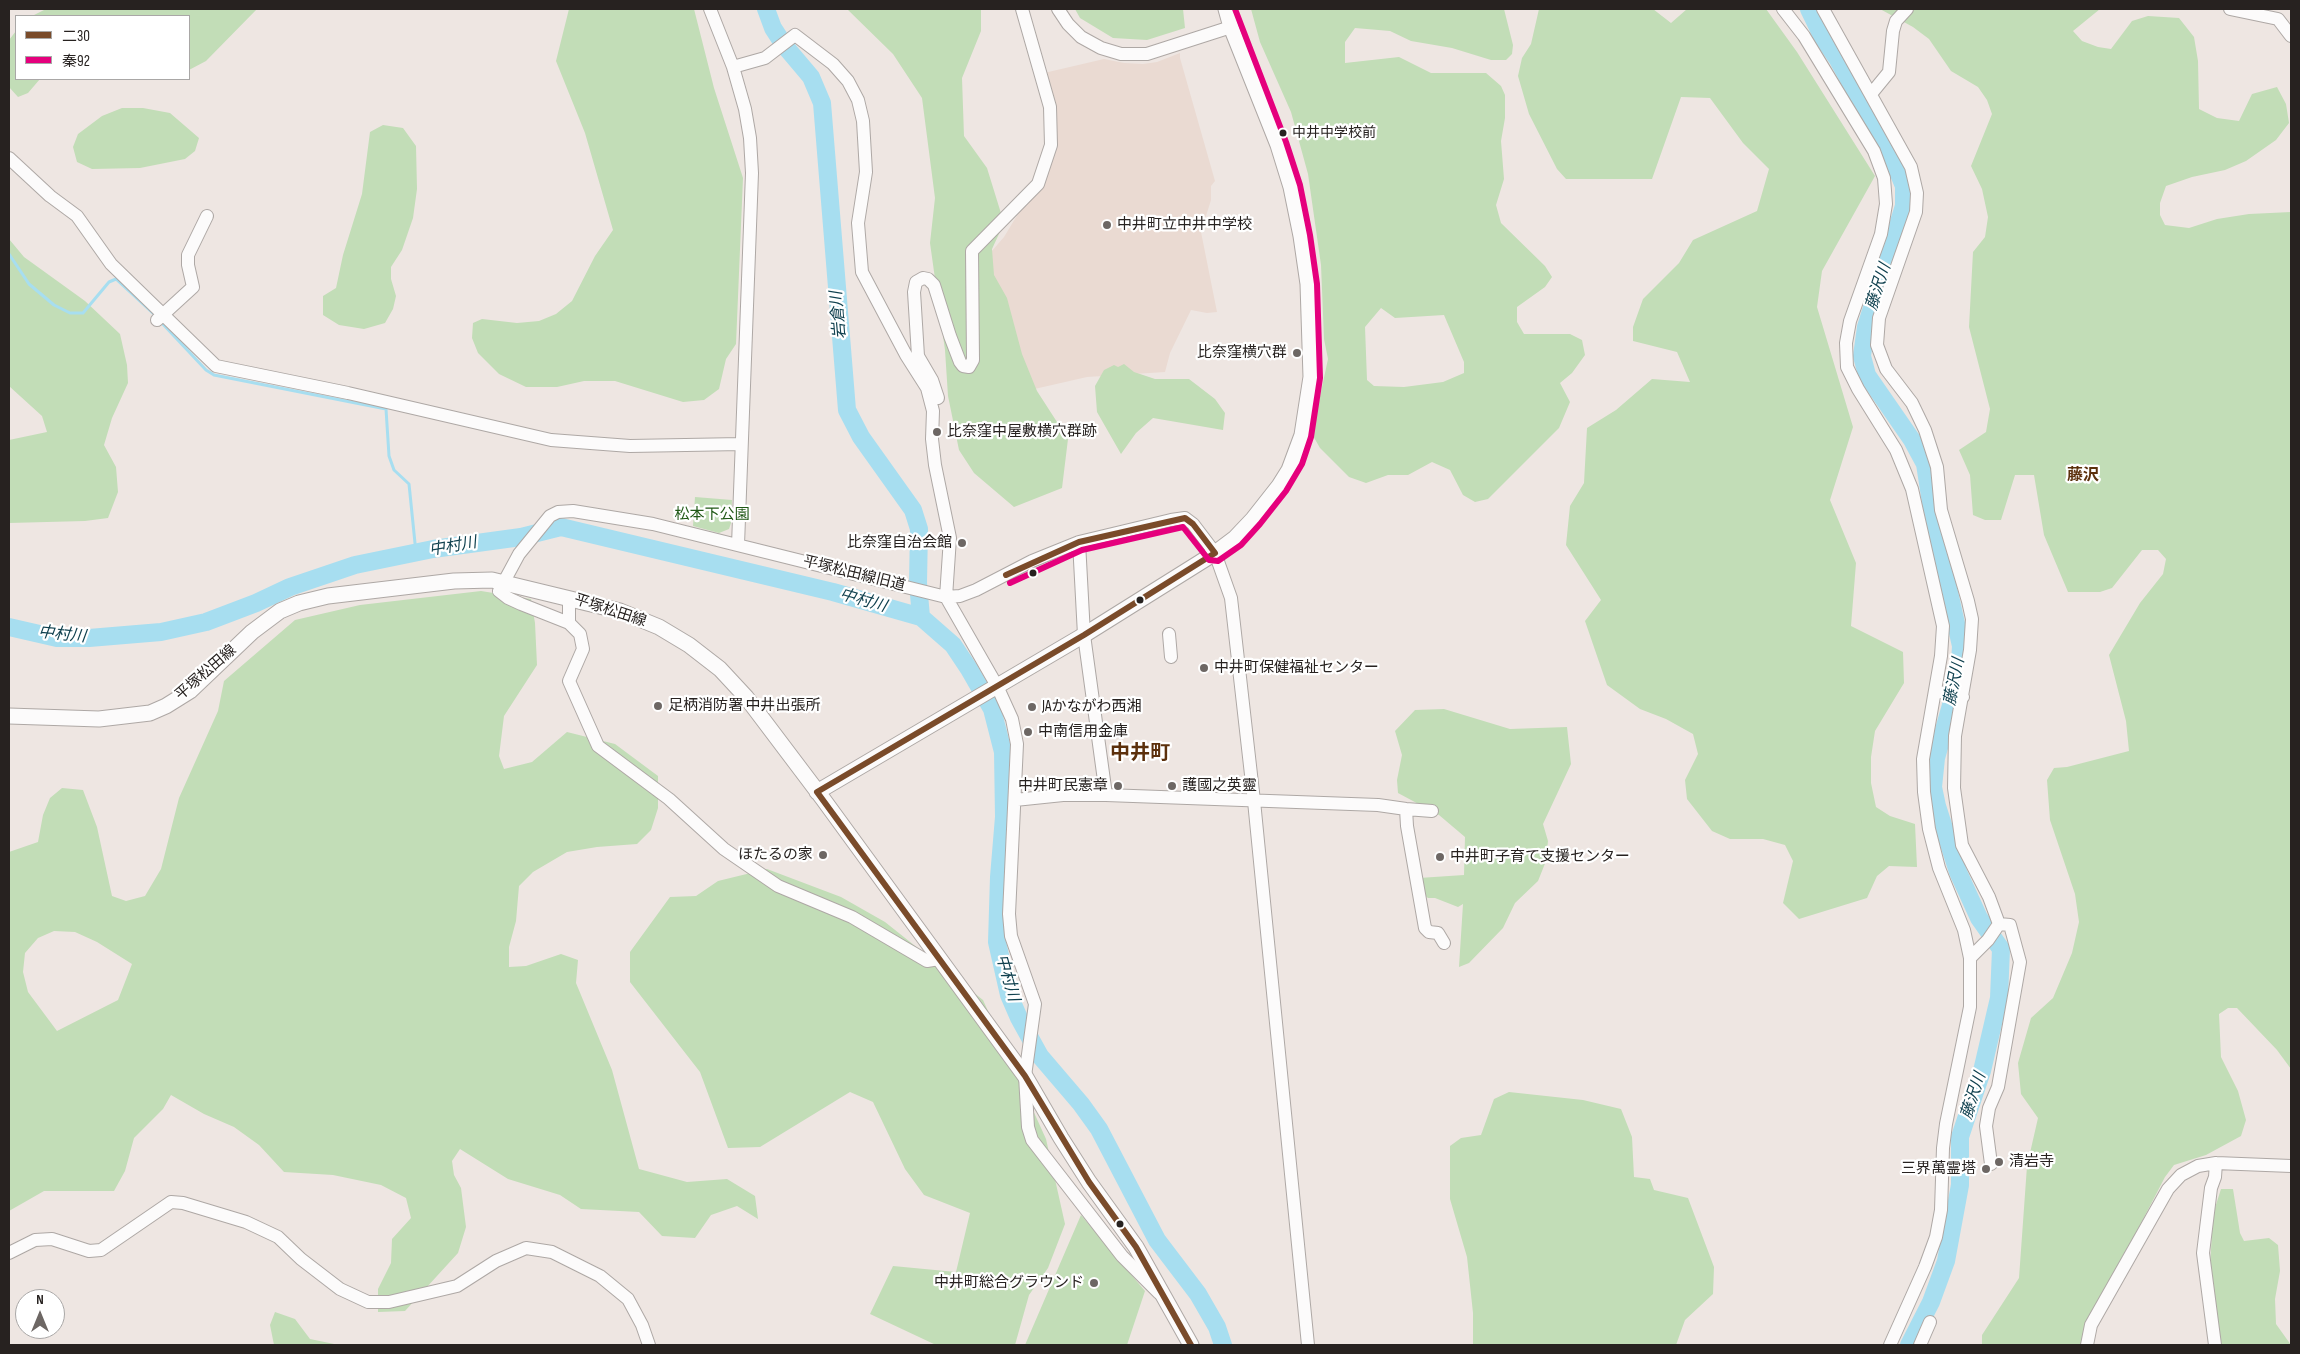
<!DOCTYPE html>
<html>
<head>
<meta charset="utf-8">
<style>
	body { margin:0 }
	#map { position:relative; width:2300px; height:1354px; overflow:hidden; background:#eee6e2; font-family:"Sofia Sans Condensed","Noto Sans JP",sans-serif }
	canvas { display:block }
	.frame { position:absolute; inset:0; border:10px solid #272220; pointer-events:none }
	.legend { position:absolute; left:15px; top:15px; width:175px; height:65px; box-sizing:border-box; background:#fff; border:1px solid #a9a7a6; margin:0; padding:6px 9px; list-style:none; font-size:15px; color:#272220 }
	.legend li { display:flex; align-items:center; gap:10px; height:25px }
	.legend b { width:25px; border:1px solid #a9a7a6 }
	.north { position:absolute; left:15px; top:1289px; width:50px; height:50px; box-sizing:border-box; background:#fff; border:1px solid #a9a7a6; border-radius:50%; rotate:0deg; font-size:14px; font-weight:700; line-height:20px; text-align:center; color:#272220 }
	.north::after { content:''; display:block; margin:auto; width:18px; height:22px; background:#6d6764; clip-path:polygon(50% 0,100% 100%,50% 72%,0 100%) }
</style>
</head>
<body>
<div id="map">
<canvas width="2300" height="1354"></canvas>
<div class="frame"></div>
<ul class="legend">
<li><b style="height:6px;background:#7a4b2a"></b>二30</li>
<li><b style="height:6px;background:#e5007d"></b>秦92</li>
</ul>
<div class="north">N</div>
</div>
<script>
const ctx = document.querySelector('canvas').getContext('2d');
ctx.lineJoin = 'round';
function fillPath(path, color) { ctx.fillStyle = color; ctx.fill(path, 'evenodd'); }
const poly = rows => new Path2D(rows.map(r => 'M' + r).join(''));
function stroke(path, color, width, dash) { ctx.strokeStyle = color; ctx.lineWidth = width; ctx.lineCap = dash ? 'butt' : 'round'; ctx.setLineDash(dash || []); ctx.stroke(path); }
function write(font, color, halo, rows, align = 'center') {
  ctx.font = font + ' "Sofia Sans Condensed","Noto Sans JP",sans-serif'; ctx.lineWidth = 4.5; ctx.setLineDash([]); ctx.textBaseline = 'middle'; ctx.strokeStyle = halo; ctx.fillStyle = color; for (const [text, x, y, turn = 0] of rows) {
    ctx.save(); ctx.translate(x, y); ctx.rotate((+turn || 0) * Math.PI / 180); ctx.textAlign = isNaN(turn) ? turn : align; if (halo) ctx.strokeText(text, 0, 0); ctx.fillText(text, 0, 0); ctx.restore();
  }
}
const built = poly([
	[1180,53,1180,58,1215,181,1211,186,1211,200,1201,232,1217,312,1207,313,1191,310,1170,353,1165,372,1087,377,1017,393,989,263,991,252,1004,237,1024,204,1055,146,1044,73,1104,59,1124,63,1143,64,1157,62]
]);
const green = poly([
	[46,9,257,9,206,61,189,70,189,16,32,16],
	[569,9,694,9,714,88,743,178,736,344,726,359,719,389,704,400,683,402,615,381,584,381,557,387,526,387,499,374,478,353,472,338,473,323,482,319,517,323,539,321,556,314,572,301,595,256,613,230,585,133,556,61],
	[847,9,981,9,981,31,962,78,964,136,987,168,1004,223,992,249,994,275,1007,298,1022,354,1037,391,1068,439,1062,488,1014,507,974,473,959,450,948,396,945,350,930,243,935,198,922,98,893,54],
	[1075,9,1183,9,1185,28,1147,40,1113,38,1080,18],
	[1251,9,1504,9,1513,45,1512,54,1506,60,1491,60,1452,48,1411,41,1390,31,1355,28,1345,42,1345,63,1399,57,1431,73,1486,73,1501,86,1505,95,1505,118,1501,141,1504,179,1496,205,1501,223,1545,266,1552,277,1545,287,1517,307,1517,322,1524,334,1570,334,1582,340,1585,355,1572,373,1560,383,1570,402,1559,428,1488,499,1475,502,1463,495,1450,470,1432,462,1408,475,1388,475,1366,483,1349,477,1320,448,1312,434,1328,359,1324,339,1321,265,1308,174,1291,112,1260,42],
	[1381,308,1395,318,1444,315,1464,362,1464,373,1443,382,1404,387,1374,386,1367,380,1365,327],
	[1539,9,1653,9,1671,23,1687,9,1766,9,1797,52,1875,176,1822,271,1817,307,1853,427,1830,500,1856,563,1851,626,1903,652,1904,683,1875,731,1871,757,1871,783,1876,807,1890,816,1915,824,1917,867,1889,866,1877,876,1867,898,1799,919,1783,903,1793,861,1785,845,1763,839,1730,839,1712,831,1687,799,1685,780,1698,754,1693,734,1666,719,1640,709,1607,685,1585,621,1601,600,1566,545,1570,506,1584,483,1587,428,1616,410,1652,379,1690,382,1677,352,1633,341,1633,327,1643,299,1679,263,1693,240,1757,211,1769,169,1743,143,1710,98,1681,97,1652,179,1566,179,1557,169,1529,114,1518,76,1522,58,1531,44],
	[1880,9,2100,9,2073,31,2082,41,2098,47,2111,49,2132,21,2148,16,2179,18,2194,37,2198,61,2199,109,2217,118,2239,121,2252,94,2277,87,2286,104,2289,123,2276,140,2246,161,2225,170,2192,177,2166,186,2160,203,2160,215,2165,225,2189,228,2217,219,2249,214,2291,212,2291,1069,2277,1050,2237,1008,2228,1008,2219,1014,2221,1057,2238,1091,2246,1120,2241,1136,2206,1155,2174,1165,2165,1177,2083,1335,2081,1345,1982,1345,1982,1335,2019,1278,2027,1166,2038,1118,2021,1094,2018,1063,2031,1018,2053,998,2072,953,2079,922,2075,894,2050,820,2047,780,2054,768,2067,767,2129,751,2126,721,2109,655,2140,603,2163,574,2166,559,2158,550,2142,550,2112,588,2100,592,2068,592,2044,535,2034,475,2015,475,2001,520,1985,520,1973,515,1970,475,1959,450,1986,432,1990,409,1969,327,1973,252,1985,237,1988,217,1982,189,1971,166,1992,114,1987,100,1978,87,1951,71,1929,39,1913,27],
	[16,31,16,79,40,79,28,93,18,97,9,87,9,40],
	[122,108,143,108,170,113,199,138,195,151,185,159,140,168,92,169,77,162,73,147,78,134,102,116],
	[383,125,403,128,416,146,417,189,413,218,402,250,391,267,391,279,396,296,393,309,385,323,364,329,339,325,323,315,323,296,336,288,343,255,362,194,370,132],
	[9,239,24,257,85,301,120,334,127,365,128,383,112,418,104,445,116,467,118,492,108,518,85,521,9,523,9,440,47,432,42,416,9,386],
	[1124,364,1134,372,1155,379,1189,379,1215,399,1225,413,1223,430,1153,418,1136,433,1121,454,1097,412,1095,386,1104,370,1114,365,1118,367],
	[695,497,732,500,731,523,729,529,719,533,693,526],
	[481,591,531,599,535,623,537,665,504,716,499,756,504,769,532,762,567,732,615,744,658,776,658,808,651,830,637,844,597,847,567,852,533,872,519,886,516,921,509,947,509,967,526,966,561,954,578,960,576,983,612,1070,639,1169,687,1182,727,1179,755,1196,758,1219,737,1206,711,1215,695,1238,662,1236,639,1212,581,1209,560,1195,508,1179,460,1149,452,1161,454,1175,461,1188,466,1227,458,1253,405,1311,378,1312,378,1289,391,1263,392,1239,411,1218,406,1198,381,1185,333,1175,284,1172,259,1145,234,1127,204,1114,171,1095,163,1109,134,1138,125,1171,114,1191,44,1191,9,1211,9,852,38,842,43,815,50,798,62,788,83,790,97,827,112,896,126,901,145,896,161,869,179,798,218,711,224,681,295,620,360,605],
	[54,931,75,932,97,942,132,964,118,1000,57,1031,28,992,23,972,25,953,38,938],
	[1444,709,1510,729,1567,727,1571,764,1543,824,1548,841,1546,861,1538,881,1515,903,1503,928,1469,963,1459,967,1463,904,1458,907,1435,898,1428,898,1423,894,1419,878,1464,875,1465,837,1439,815,1398,793,1397,780,1402,755,1395,731,1415,710],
	[767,869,841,897,885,922,983,1000,1046,1139,1065,1224,1048,1268,1029,1295,1015,1345,936,1345,870,1314,893,1266,956,1272,970,1213,924,1195,905,1169,873,1102,850,1092,760,1147,728,1148,700,1072,630,982,630,952,670,897,696,896,718,881],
	[1509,1092,1583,1100,1621,1109,1632,1137,1634,1177,1650,1179,1654,1190,1688,1198,1714,1267,1713,1294,1685,1320,1676,1345,1473,1345,1473,1313,1467,1257,1450,1199,1450,1146,1461,1138,1481,1135,1494,1099],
	[2221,1189,2233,1189,2240,1233,2244,1241,2269,1238,2278,1245,2280,1271,2275,1299,2276,1324,2291,1345,2220,1345,2210,1267,2213,1214],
	[1081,1215,1145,1291,1127,1345,1025,1345],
	[275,1312,295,1319,310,1339,339,1345,274,1345,270,1325]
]);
const stream = poly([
	[9,254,29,284,54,305,70,313,83,313,109,282,116,279,156,316],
	[160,321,206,370,214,375,386,409,389,456,394,470,409,484,416,553]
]);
const river = poly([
	[766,9,773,28,784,45,811,77,822,103,847,410,861,437,913,510,919,529,918,583,921,617],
	[1809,9,1823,38,1837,58,1894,162,1904,186,1904,206,1866,327,1862,356,1867,375,1912,440,1925,464,1935,529,1961,646,1959,677,1936,758,1933,787,1937,806,1958,872,1979,918,2001,949,1999,998,1982,1071,1960,1137,1960,1185,1946,1261,1931,1302,1909,1345],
	[9,627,57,638,89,638,161,632,206,622,256,603,290,587,355,565,433,549,521,537,561,527,833,592,921,617,953,645,969,669,992,709,1003,752,1004,817,999,877,997,942,1009,995,1019,1018,1040,1056,1081,1104,1099,1129,1157,1240,1198,1294,1217,1327,1223,1345]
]);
const minor = poly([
	[710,9,733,67,745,109,750,138,752,173,738,545],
	[1058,9,1068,24,1081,37,1101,48,1121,54,1147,54,1231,27],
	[1783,9,1804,36,1874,151,1884,178,1886,204,1881,234,1850,321,1846,343,1847,367,1858,389,1896,450,1912,489,1943,626,1941,656,1923,759,1924,792,1929,829,1939,868,1964,930,1970,958,1970,1007,1946,1124,1943,1148,1941,1210,1936,1237,1925,1267,1890,1345],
	[1823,9,1911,167,1917,193,1916,212,1879,318,1877,345,1886,369,1912,403,1925,430,1937,467,1941,510,1968,601,1972,619,1970,650,1955,736,1954,788,1962,845,1989,897,1999,924],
	[2230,9,2278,19,2291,36],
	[733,67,765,58,795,35,833,64,848,81,858,100,863,121,866,172,858,223,862,272,906,355,927,388,933,411,932,439,935,465,950,538,946,597,997,686,1012,719,1017,744,1009,914,1011,936,1035,1004,1025,1076,1028,1127,1032,1140,1122,1256,1159,1293],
	[1871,94,1889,72,1893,31,1896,21,1907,9],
	[9,158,50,196,77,216,111,264,216,366,348,393,551,440,630,446,741,444],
	[157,320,193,287,188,265,188,255,207,216],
	[938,398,932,380,918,356,914,292,916,282,923,278,928,279,934,285,950,336,960,362,963,366,969,367,973,360,972,251,1038,184,1051,145,1050,107,1022,9],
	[1079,542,1084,635,1106,795],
	[569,598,569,623,580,634,583,649,569,681,598,746,669,799,724,849,778,886,852,917,927,961,939,959],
	[569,623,521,604,508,598,499,591,519,554,550,516,558,512,573,511,653,524,946,597,960,596,976,590,1032,561,1079,542,1171,520,1185,518,1193,524,1215,553,1231,598,1254,801,1308,1345],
	[1169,634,1171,657],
	[1935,691,1963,697],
	[1015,800,1063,795,1106,795,1378,805,1406,809,1432,811],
	[1406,809,1407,826,1425,928,1429,932,1438,933,1444,943],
	[1970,958,1988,940,1999,924],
	[1991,1164,1986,1126,1989,1108,1998,1087,2020,962,2010,925,1999,924],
	[9,1253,35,1240,52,1239,89,1251,101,1250,171,1202,183,1203,246,1222,278,1237,301,1259,340,1289,368,1302,389,1302,457,1286,496,1261,526,1248,552,1252,600,1276,628,1299,642,1325,649,1345],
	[1920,1345,1930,1322],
	[2087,1345,2091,1325,2168,1189,2181,1175,2198,1166,2216,1163,2291,1166],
	[2215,1345,2203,1253,2211,1188,2215,1177,2216,1163]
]);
const major = poly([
	[9,716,99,719,150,713,166,706,190,691,252,632,280,611,299,603,328,596,454,581,492,580,620,611,659,627,689,645,720,669,746,697,823,799,1025,1076,1061,1138,1089,1182,1136,1247,1191,1345],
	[817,792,1084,635,1215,553,1235,538,1253,519,1279,486,1289,470,1302,435,1311,377,1308,284,1301,236,1291,187,1278,145,1231,27,1226,9]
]);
const bus1 = poly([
	[1006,575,1079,542,1185,518,1193,524,1215,553,1084,635,817,792,1025,1076,1089,1182,1136,1247,1191,1345]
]);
const bus2 = poly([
	[1010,583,1082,550,1183,527,1209,560,1218,561,1241,545,1260,524,1286,491,1302,464,1311,437,1320,378,1317,284,1310,235,1300,185,1286,142,1235,9]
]);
const markers = [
	[1283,133,4.5,"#272220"],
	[1107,225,5,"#6d6764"],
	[1297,353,5,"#6d6764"],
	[937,432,5,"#6d6764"],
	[962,543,5,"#6d6764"],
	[1033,573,4.5,"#272220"],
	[1140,600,4.5,"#272220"],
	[1204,668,5,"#6d6764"],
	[658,706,5,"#6d6764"],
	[1032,707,5,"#6d6764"],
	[1028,732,5,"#6d6764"],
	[1118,786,5,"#6d6764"],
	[1172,786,5,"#6d6764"],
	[823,855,5,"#6d6764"],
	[1440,857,5,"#6d6764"],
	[1999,1162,5,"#6d6764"],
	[1986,1169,5,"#6d6764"],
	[1120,1224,4.5,"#272220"],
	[1094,1283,5,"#6d6764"]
];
const busNames = [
	["中井中学校前",1292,133]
];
const poiNames = [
	["中井町立中井中学校",1117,225],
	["比奈窪横穴群",1287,353,"right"],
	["比奈窪中屋敷横穴群跡",947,432],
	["比奈窪自治会館",952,543,"right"],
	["中井町保健福祉センター",1214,668],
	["足柄消防署 中井出張所",668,706],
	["JAかながわ西湘",1042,707],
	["中南信用金庫",1038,732],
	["中井町民憲章",1108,786,"right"],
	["護國之英靈",1182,786],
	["ほたるの家",813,855,"right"],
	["中井町子育て支援センター",1450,857],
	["清岩寺",2009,1162],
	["三界萬霊塔",1976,1169,"right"],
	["中井町総合グラウンド",1084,1283,"right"]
];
const parkNames = [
	["松本下公園",712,515]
];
const streetNames = [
	["平塚松田線旧道",854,574,14],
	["平塚松田線",610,611,18],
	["平塚松田線",206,673,-41]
];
const waterNames = [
	["藤沢川",1879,287,-72],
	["岩倉川",839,315,-95],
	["中村川",453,547,-10],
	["中村川",863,601,16],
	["中村川",62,635,6],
	["藤沢川",1955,682,-79],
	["中村川",1007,978,74],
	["藤沢川",1974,1096,-72]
];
const neighbourhoodNames = [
	["藤沢",2083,476]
];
const districtNames = [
	["中井町",1140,754]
];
fillPath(built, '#eadad2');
fillPath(green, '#c2ddb7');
stroke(stream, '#a7def0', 3);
stroke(river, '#a7def0', 18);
stroke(minor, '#aea8a5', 14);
stroke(major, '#aea8a5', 17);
stroke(minor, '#fcfbfb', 12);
stroke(major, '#fcfbfb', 15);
stroke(bus1, '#7a4b2a', 6);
stroke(bus2, '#e5007d', 6);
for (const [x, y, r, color] of markers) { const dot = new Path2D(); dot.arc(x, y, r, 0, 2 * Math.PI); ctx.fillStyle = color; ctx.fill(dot); stroke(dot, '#fff', 2); }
write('14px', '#272220', '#fff', busNames, 'left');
write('15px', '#272220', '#fff', poiNames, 'left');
write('15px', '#205816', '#fff', parkNames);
write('15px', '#272220', '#fff', streetNames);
write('italic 16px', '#10414f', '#fff', waterNames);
write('bold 16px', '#5c300c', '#fff', neighbourhoodNames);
write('bold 20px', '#5c300c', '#fff', districtNames);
</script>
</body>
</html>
